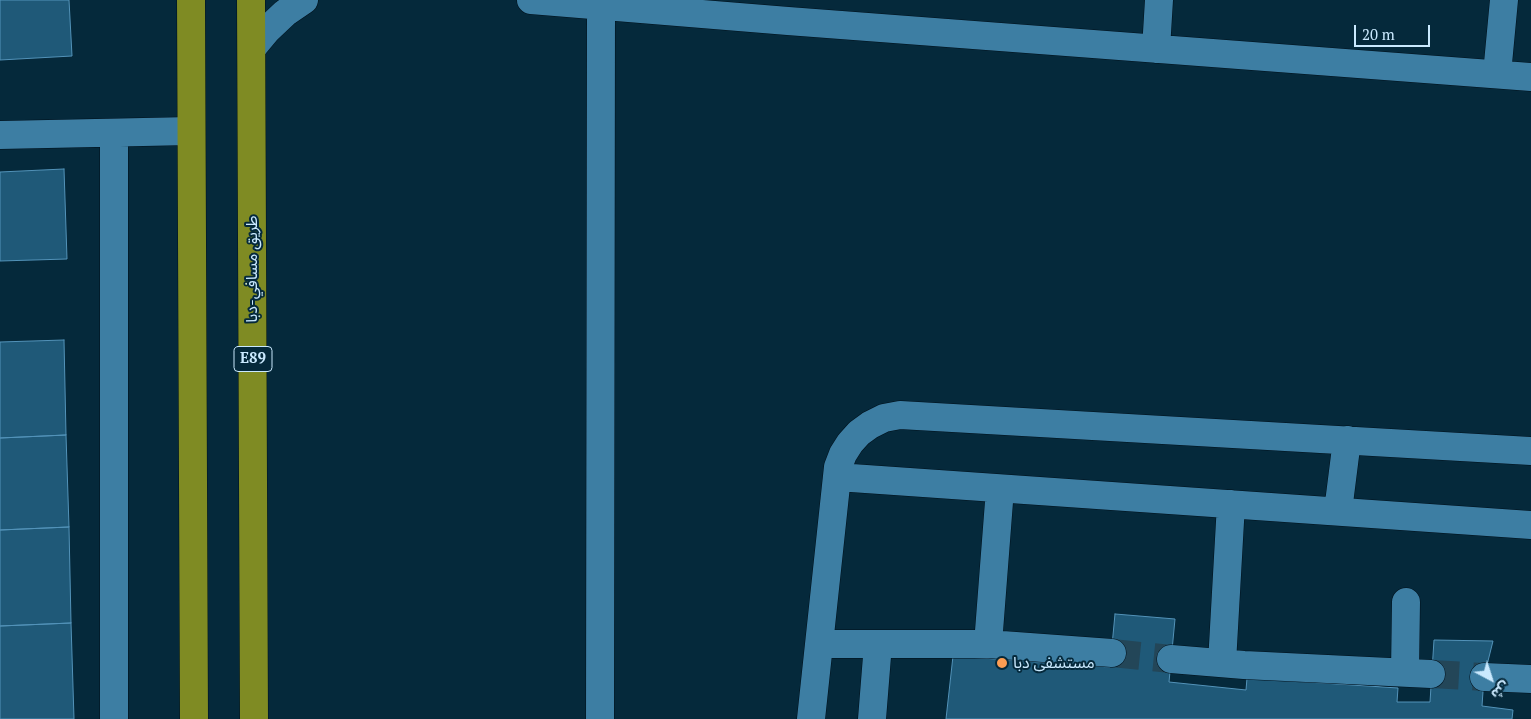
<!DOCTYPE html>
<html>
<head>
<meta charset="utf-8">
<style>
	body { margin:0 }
	#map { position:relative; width:1531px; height:719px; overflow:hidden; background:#05293b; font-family:"PT Serif","Noto Sans Arabic",serif }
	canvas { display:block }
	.north { position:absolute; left:1466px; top:654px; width:50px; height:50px; -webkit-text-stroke:4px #05293b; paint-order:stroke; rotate:140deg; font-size:14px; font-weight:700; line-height:20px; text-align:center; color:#cae9fe }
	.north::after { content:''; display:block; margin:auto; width:18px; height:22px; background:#cae9fe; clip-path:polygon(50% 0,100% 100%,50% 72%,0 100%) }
	.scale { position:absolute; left:1354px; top:25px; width:76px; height:22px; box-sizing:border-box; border:2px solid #cae9fe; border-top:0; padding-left:6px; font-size:15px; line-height:18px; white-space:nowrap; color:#cae9fe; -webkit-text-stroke:4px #05293b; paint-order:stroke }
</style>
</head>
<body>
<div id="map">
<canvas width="1531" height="719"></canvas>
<div class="north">ش</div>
<div class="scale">20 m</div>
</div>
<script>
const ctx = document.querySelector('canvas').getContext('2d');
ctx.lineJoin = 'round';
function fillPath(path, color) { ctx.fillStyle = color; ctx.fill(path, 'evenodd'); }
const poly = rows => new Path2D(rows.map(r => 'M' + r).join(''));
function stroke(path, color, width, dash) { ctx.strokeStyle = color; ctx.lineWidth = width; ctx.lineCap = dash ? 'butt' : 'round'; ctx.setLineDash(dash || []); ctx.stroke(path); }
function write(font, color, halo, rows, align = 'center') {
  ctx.font = font + ' "PT Serif","Noto Sans Arabic",serif'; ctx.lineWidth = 4; ctx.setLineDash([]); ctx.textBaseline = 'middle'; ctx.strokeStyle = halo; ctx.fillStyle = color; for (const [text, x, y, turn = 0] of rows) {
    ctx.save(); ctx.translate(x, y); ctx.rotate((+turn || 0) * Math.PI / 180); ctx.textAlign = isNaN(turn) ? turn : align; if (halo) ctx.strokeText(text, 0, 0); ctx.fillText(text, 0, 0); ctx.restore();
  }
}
const building = poly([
	[0,0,69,0,72,56,0,60,0,0],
	[64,169,67,259,0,261,0,172,64,169],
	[64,340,66,435,0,438,0,342,64,340],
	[66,435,69,527,0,530,0,438,66,435],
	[69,527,71,623,0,626,0,530,69,527],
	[1115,614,1175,619,1169,682,1246,690,1247,678,1398,688,1397,702,1430,702,1434,640,1493,641,1484,677,1482,706,1513,710,1512,719,946,719,953,656,1110,667,1115,614],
	[71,623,74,719,0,719,0,626,71,623]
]);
const minorTunnel = poly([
	[1112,653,1171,659],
	[1431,674,1484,677]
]);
const minor = poly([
	[531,0,788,21,1531,77],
	[252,48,267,30,285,13,304,0],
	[1156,49,1159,0],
	[1497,74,1504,0],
	[0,135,191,131],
	[837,477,1531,525],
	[1338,511,1347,440],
	[819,644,988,644,1112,653],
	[988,644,1000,489],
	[1171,659,1244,665,1431,674],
	[1222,663,1231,504],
	[1405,672,1406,602],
	[1484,677,1531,679],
	[114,719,114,133],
	[600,719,601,6],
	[811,719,838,467,843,454,850,443,859,433,870,425,884,418,900,415,1531,451],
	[872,719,878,644]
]);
const highway = poly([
	[191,0,194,719],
	[251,0,254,719]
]);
const markers = [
	[1002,663,6,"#fc9d53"]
];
const shields = [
	[253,359,38]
];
const shieldNames = [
	["E89",253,359]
];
const streetNames = [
	["طريق مسافي-دبا",252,269,-90]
];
const poiNames = [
	["مستشفى دبا",1013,663]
];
fillPath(building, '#1f5978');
stroke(building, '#5393b9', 1);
stroke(minorTunnel, '#234658', 28, [28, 14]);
stroke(minor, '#00111c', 29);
stroke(highway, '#00111c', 29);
stroke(minor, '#3d7ea3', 28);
stroke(highway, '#7f8b23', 28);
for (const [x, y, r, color] of markers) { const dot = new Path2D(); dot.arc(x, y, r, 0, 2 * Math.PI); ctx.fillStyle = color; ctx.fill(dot); stroke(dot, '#05293b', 2); }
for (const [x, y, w] of shields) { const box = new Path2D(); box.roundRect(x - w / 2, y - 12.5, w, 25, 4); ctx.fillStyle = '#05293b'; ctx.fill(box); stroke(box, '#cae9fe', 1); }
write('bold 15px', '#cae9fe', null, shieldNames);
write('16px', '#cae9fe', '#05293b', streetNames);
write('16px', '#cae9fe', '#05293b', poiNames, 'left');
</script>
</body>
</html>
